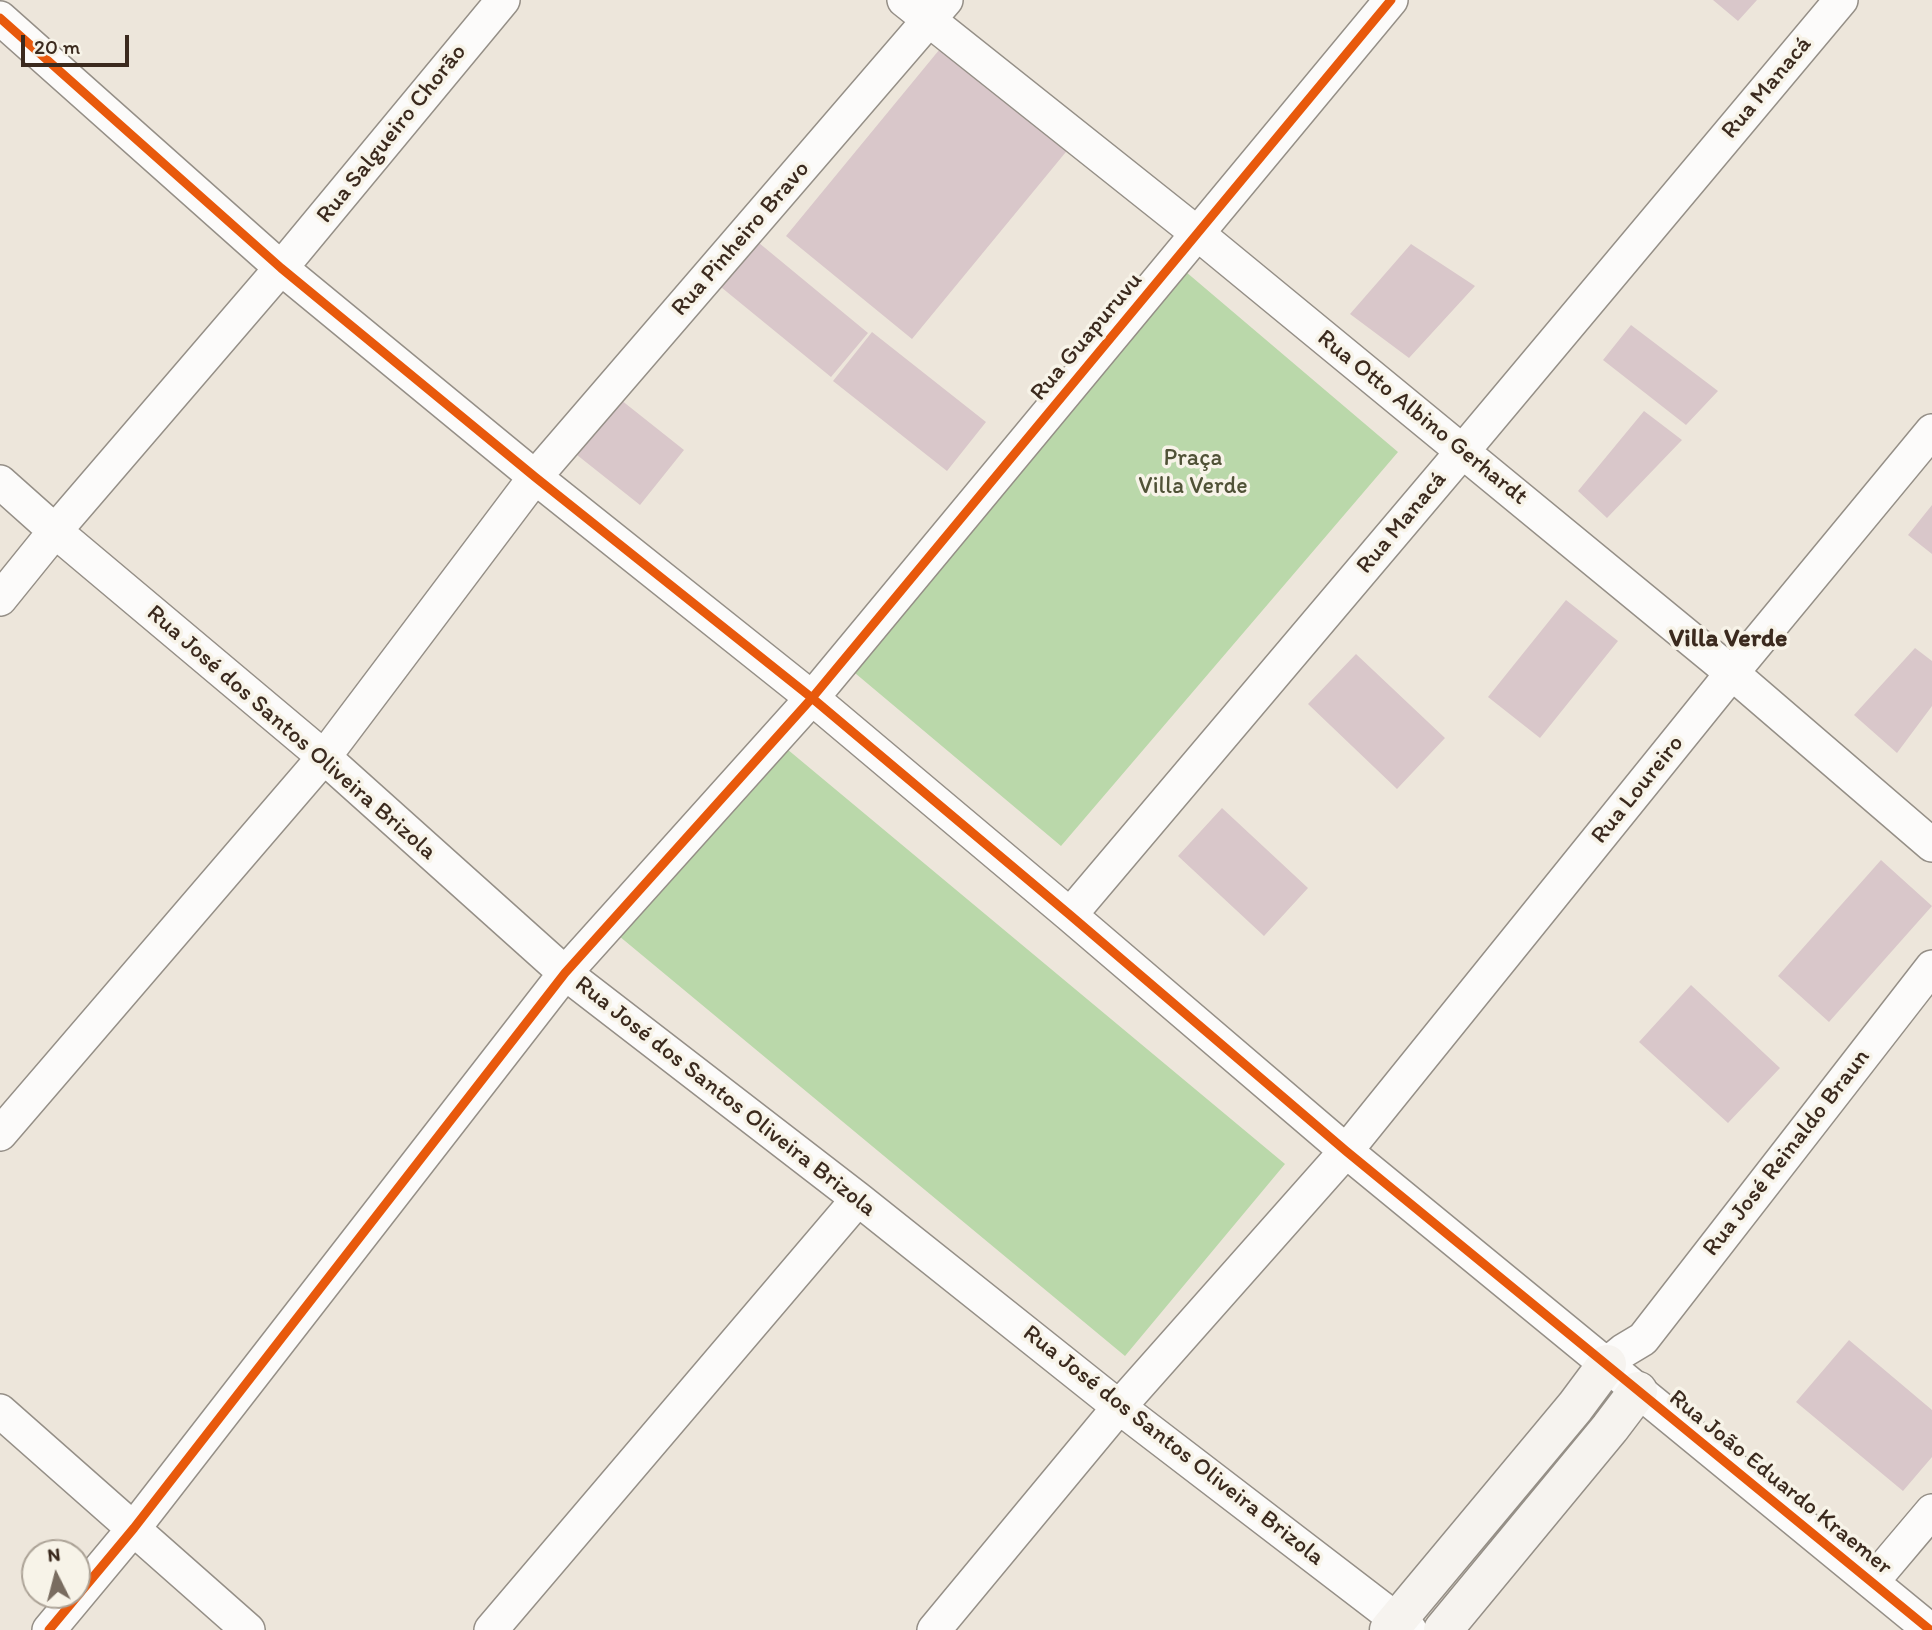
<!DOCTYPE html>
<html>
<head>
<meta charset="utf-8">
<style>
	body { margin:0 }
	#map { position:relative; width:1932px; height:1630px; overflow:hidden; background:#ede6db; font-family:Itim,sans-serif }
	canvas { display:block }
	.north { position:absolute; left:21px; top:1539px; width:70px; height:70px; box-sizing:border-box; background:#f7f3e8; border:2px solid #aca397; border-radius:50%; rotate:354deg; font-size:19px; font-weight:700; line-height:28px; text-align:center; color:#3b2a1e }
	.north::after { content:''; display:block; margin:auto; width:24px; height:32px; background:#796c60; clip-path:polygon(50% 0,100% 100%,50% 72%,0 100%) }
	.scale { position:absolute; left:21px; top:35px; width:108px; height:32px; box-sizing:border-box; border:4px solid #3b2a1e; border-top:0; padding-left:9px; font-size:21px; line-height:24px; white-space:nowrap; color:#3b2a1e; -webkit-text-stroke:5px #f7f3e8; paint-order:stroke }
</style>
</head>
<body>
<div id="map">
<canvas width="1932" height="1630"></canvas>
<div class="north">N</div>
<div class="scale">20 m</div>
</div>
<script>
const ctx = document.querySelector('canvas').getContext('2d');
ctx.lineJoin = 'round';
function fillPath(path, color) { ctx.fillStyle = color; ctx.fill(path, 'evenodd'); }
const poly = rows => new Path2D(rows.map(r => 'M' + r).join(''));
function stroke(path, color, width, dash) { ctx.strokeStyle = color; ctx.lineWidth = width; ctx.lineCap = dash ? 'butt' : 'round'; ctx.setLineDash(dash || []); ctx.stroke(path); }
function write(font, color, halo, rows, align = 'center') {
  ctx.font = font + ' Itim,sans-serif'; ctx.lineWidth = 7; ctx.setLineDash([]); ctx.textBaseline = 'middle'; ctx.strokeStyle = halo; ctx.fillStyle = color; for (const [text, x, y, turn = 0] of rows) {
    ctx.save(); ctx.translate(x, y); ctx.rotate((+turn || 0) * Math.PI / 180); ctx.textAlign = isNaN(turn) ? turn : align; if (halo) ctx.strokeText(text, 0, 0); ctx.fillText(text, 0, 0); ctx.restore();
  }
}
const green = poly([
	[1179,266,1398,452,1061,846,849,668],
	[781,744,1285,1164,1125,1356,619,936]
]);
const building = poly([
	[1713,0,1757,0,1738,21],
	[944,44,1070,147,912,339,786,236],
	[753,238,868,333,831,377,716,283],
	[1411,244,1475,286,1409,358,1350,314],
	[1631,325,1718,391,1686,425,1603,360],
	[872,332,986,422,947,471,833,381],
	[616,396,684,450,640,505,572,451],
	[1644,411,1682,440,1607,518,1578,491],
	[1932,505,1932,554,1908,535],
	[1566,600,1618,641,1540,738,1488,697],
	[1915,648,1932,661,1932,706,1897,753,1854,715],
	[1356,654,1445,738,1397,789,1308,704],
	[1222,808,1308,888,1264,936,1178,856],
	[1881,860,1932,906,1829,1022,1778,976],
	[1691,985,1780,1068,1728,1123,1639,1042],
	[1849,1340,1932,1410,1932,1457,1903,1491,1796,1402]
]);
const street = poly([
	[904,0,1198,234,1732,673,1932,845],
	[0,18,281,268,535,477,812,698,1070,915,1346,1151,1930,1630],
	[0,482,55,531,324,757,565,973,858,1199,1119,1407,1410,1630],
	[0,599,55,531,281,268,503,0],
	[1070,915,1462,452,1841,0],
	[0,1134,324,757,535,477,946,0],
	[1607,1364,1623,1351,1643,1339,1932,967],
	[0,1411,248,1630],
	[1872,1582,1932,1511],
	[49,1630,134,1528,565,973,812,698,1391,0],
	[491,1630,858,1199],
	[934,1630,1119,1407,1346,1151,1732,673,1932,431]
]);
const secondary = poly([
	[1389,1630,1575,1407,1607,1364],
	[1443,1630,1610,1428,1638,1391]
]);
const cycleway = poly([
	[0,18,281,268,535,477,812,698,1070,915,1346,1151,1930,1630],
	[49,1630,134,1528,565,973,812,698,1391,0]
]);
const streetNames = [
	["Rua Manacá",1767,88,-50],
	["Rua Salgueiro Chorão",392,134,-51],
	["Rua Pinheiro Bravo",741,239,-49],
	["Rua Guapuruvu",1087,337,-50],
	["Rua Otto Albino Gerhardt",1422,418,39],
	["Rua Manacá",1402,523,-50],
	["Rua José dos Santos Oliveira Brizola",291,733,41],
	["Rua Loureiro",1638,790,-51],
	["Rua José dos Santos Oliveira Brizola",725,1097,38],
	["Rua José Reinaldo Braun",1787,1153,-52],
	["Rua José dos Santos Oliveira Brizola",1173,1446,38],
	["Rua João Eduardo Kraemer",1780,1483,39]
];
const parkNames = [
	["Praça",1193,459],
	["Villa Verde",1193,487]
];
const neighbourhoodNames = [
	["Villa Verde",1728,639]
];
fillPath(green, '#bad8aa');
fillPath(building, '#d9c7ca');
stroke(street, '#958f87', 36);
stroke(secondary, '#958f87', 41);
stroke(street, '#fcfbfa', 33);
stroke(secondary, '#f6f3ef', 38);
stroke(cycleway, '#e8590c', 9);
write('24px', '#3b2a1e', '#f7f3e8', streetNames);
write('24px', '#505237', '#f7f3e8', parkNames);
write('bold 26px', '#3b2a1e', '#f7f3e8', neighbourhoodNames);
</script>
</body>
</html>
